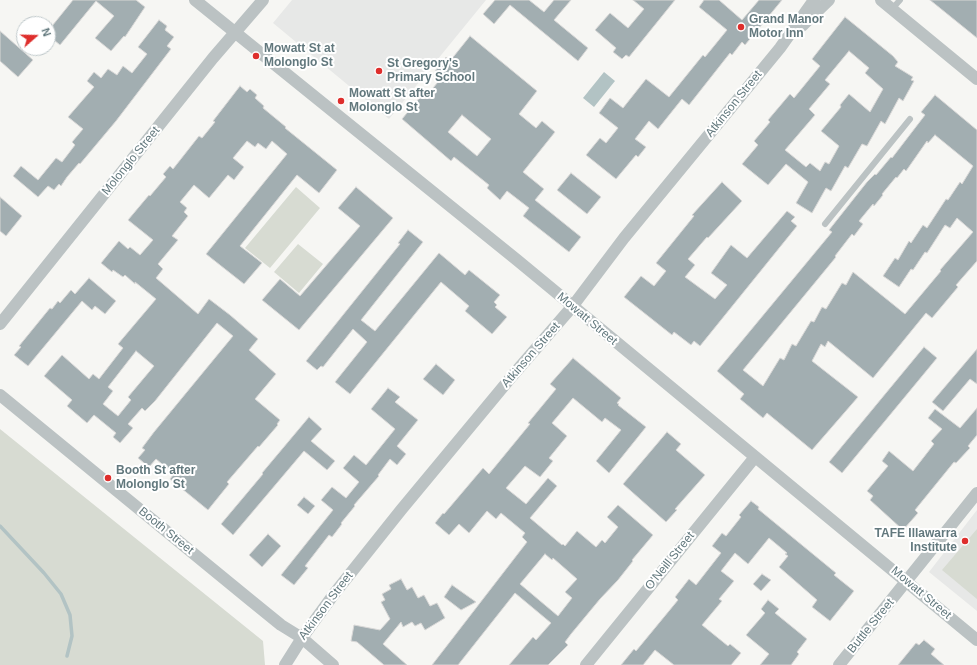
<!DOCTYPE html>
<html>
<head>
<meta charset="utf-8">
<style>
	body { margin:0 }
	#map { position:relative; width:977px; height:665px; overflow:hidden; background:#f6f6f3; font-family:Arial,sans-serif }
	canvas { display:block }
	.north { position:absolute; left:16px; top:16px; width:40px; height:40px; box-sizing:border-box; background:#fff; border:1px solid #c0c9cb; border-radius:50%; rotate:70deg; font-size:11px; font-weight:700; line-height:16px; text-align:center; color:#62787d }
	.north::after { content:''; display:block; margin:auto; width:14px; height:18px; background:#de2e2c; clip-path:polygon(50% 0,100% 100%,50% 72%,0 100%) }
</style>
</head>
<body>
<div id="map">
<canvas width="977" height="665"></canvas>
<div class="north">N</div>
</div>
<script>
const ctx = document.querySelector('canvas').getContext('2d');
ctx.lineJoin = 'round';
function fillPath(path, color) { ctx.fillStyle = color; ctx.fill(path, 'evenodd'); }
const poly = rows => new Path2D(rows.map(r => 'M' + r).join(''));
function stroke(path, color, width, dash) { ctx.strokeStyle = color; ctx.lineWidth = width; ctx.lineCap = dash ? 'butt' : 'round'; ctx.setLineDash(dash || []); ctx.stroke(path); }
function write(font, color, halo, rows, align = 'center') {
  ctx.font = font + ' Arial,sans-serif'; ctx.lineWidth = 4; ctx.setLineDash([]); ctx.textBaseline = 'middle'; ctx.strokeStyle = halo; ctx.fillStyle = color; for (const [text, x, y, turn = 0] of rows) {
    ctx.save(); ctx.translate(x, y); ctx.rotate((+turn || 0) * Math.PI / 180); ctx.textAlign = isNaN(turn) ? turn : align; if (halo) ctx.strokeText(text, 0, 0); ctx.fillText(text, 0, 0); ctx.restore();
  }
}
const built = poly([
	[292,0,486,0,389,119,273,23],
	[977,510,977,611,929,572]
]);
const green = poly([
	[296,187,320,208,270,268,245,248],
	[298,244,323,264,299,293,274,272],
	[0,429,263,641,265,665,0,665],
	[977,529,977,599,942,570]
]);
const water = poly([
	[604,72,615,81,594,107,583,98]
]);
const stream = poly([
	[0,526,44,573,61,594,70,615,72,636,67,656]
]);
const building = poly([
	[73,0,136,0,145,7,125,37,124,36,111,51,95,38,114,16,96,1,60,45,48,35,48,31,73,0],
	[495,0,529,0,544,12,554,0,571,0,554,20,588,48,578,61,510,5,494,24,483,14,495,0],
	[633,0,675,0,629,57,626,55,622,59,613,52,616,48,595,30,610,13,628,28,644,9,633,0],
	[704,0,719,0,742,20,759,0,782,0,745,45,742,42,732,55,730,53,689,105,682,99,658,129,649,121,635,139,646,147,638,157,636,155,616,179,586,155,600,138,606,143,618,128,599,113,610,98,623,108,646,79,669,97,703,55,705,57,727,30,699,7,704,0],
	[930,0,977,0,977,38,930,0],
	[845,17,893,56,898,62,895,66,913,77,911,80,914,81,903,101,899,98,885,124,881,121,867,146,862,144,848,168,845,166,831,191,826,188,812,213,796,203,808,182,786,164,768,185,742,164,758,145,754,141,770,122,768,120,790,94,794,98,820,66,812,59,845,17],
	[849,51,869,68,865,73,883,89,870,112,849,94,840,105,841,107,821,131,839,146,829,164,825,162,820,171,810,163,806,167,785,150,815,115,809,109,830,84,825,80,849,51],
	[159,20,167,26,165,30,174,37,167,46,171,49,116,121,80,164,79,163,67,177,61,186,59,184,54,190,48,186,38,197,13,176,21,166,38,180,56,158,62,162,75,145,72,142,83,129,68,117,94,87,87,81,94,72,101,78,108,69,117,75,123,66,132,73,147,54,138,47,159,20],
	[0,31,33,60,18,77,0,61,0,31],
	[470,36,537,91,519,114,536,128,542,121,555,132,523,172,544,189,535,200,581,237,569,252,523,216,529,208,507,191,500,200,487,188,489,185,454,157,451,161,402,119,421,96,424,99,442,77,435,71,446,57,450,61,470,36],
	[462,115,491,139,477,156,448,132,462,115],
	[240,86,247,92,250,89,257,95,255,98,264,106,263,108,286,127,285,128,337,170,319,193,297,175,240,246,262,263,244,284,206,254,287,154,272,141,266,149,258,143,255,147,247,141,233,158,244,167,234,180,228,175,209,198,194,185,180,202,187,208,184,212,188,216,172,236,178,240,158,264,163,269,156,278,198,314,209,299,230,315,258,339,249,350,276,374,255,399,280,420,277,424,278,425,259,447,258,446,227,482,229,484,208,510,170,479,174,474,156,459,149,467,138,458,145,450,142,448,154,432,233,336,217,323,155,401,145,411,142,408,128,424,133,428,120,443,113,437,116,433,94,415,87,423,67,406,72,400,44,376,62,355,89,379,93,374,99,379,123,348,118,344,156,299,135,282,135,284,125,275,123,277,113,270,112,272,101,263,119,241,128,249,130,247,140,255,153,240,128,220,149,195,150,196,166,177,163,174,170,166,173,169,199,136,202,138,215,122,213,121,240,86],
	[136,351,154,366,128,397,131,400,118,416,103,404,113,391,108,387,136,351],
	[935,95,977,130,977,261,956,285,958,287,932,318,926,313,873,378,828,341,825,347,821,344,812,361,858,397,812,450,767,413,763,418,740,399,744,394,717,371,832,232,829,230,867,182,875,174,876,175,891,157,892,158,925,115,921,112,935,95],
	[935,135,973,166,962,184,960,182,948,200,946,199,927,228,923,225,911,243,909,241,898,260,895,258,883,276,899,287,911,269,913,270,925,252,927,253,945,225,950,228,957,218,973,232,940,270,941,271,905,314,853,272,846,285,842,283,826,309,822,307,814,322,811,321,796,346,792,344,784,360,780,358,763,386,743,370,836,257,835,256,852,234,854,236,863,224,859,221,873,204,874,206,883,195,882,194,896,177,897,178,904,169,906,171,927,141,928,143,935,135],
	[571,173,601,197,587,214,557,190,571,173],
	[722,182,742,201,708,238,707,237,688,259,695,265,685,277,715,299,727,285,711,273,731,245,747,258,787,211,795,217,791,221,797,226,700,346,694,341,691,345,674,332,672,335,624,297,641,276,654,286,666,271,656,263,694,216,692,215,722,182],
	[356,187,393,218,299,330,262,300,280,279,300,296,360,226,338,208,356,187],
	[0,197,22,216,6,236,0,231,0,197],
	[408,230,423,242,361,320,375,331,439,253,465,275,469,270,500,295,494,302,497,305,495,307,507,317,492,334,465,311,469,306,441,282,350,394,335,382,367,342,353,329,323,367,321,366,317,370,306,361,400,244,398,243,408,230],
	[89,278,116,301,105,314,95,306,92,310,82,301,28,366,14,355,21,347,19,346,50,308,52,309,58,301,60,303,71,290,75,294,89,278],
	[924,347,937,358,842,473,829,462,924,347],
	[977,349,977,384,970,379,943,411,932,402,977,349],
	[573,358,621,398,617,403,619,404,618,405,646,427,609,473,596,461,621,430,605,418,602,422,573,398,552,423,567,436,549,458,553,461,540,477,525,466,506,488,526,504,548,478,557,486,530,518,562,545,563,544,565,546,577,531,596,547,602,540,605,543,618,527,607,517,618,505,653,535,632,560,633,561,618,580,600,599,571,634,565,642,568,645,548,665,509,665,533,637,536,640,551,623,515,593,458,665,432,665,527,542,522,537,525,533,501,513,496,519,487,511,469,533,459,524,449,535,435,523,443,513,444,514,483,468,489,474,530,424,528,423,556,389,550,384,573,358],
	[545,554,552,560,553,558,577,579,565,592,572,598,558,616,520,584,545,554],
	[436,364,455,380,443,395,423,379,436,364],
	[388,388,400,397,395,402,418,420,397,446,406,454,397,465,390,459,378,475,379,476,354,505,355,506,341,523,342,524,332,537,329,535,305,566,308,568,294,585,281,575,333,510,321,500,332,487,346,498,359,482,343,468,354,455,366,465,395,429,371,409,388,388],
	[977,408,977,435,968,446,970,448,956,463,954,462,915,510,918,513,903,530,870,500,873,496,867,491,888,466,882,461,889,451,913,471,934,444,931,441,942,429,928,418,935,409,960,428,977,408],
	[309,417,322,429,311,441,335,461,327,470,304,451,233,535,221,524,263,474,262,473,309,417],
	[667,432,681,444,676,450,705,475,675,509,677,510,666,522,623,484,667,432],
	[304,497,315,506,308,514,297,505,304,497],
	[751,501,759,507,758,509,836,573,834,575,854,591,830,621,812,607,817,600,779,567,788,556,785,554,787,553,769,538,748,564,735,553,721,571,734,581,719,599,722,601,702,625,728,646,730,644,741,653,731,665,674,665,655,650,643,665,621,665,634,649,636,651,678,600,675,597,689,579,696,585,721,553,712,546,722,533,726,536,741,517,739,515,751,501],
	[268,534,281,546,262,567,249,555,268,534],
	[762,574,771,580,761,591,753,584,762,574],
	[401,579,407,590,412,587,418,598,424,595,430,606,437,603,445,618,425,630,421,623,415,626,412,622,403,627,401,622,383,644,407,665,384,665,357,642,351,641,354,625,380,630,390,619,381,602,385,600,382,594,391,589,389,585,401,579],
	[452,585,476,602,461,610,444,597,452,585],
	[768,600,779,609,775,613,807,639,797,652,799,654,791,665,760,665,769,654,746,635,765,613,761,609,768,600],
	[924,640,935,649,931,654,944,665,898,665,916,643,919,645,924,640]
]);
const service = poly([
	[892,9,900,0],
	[825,224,910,119]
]);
const minor = poly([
	[195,0,517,260,977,640],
	[881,0,977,79],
	[802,26,829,0],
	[0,324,213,58,263,0],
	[0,395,249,599,281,625,302,638,333,665],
	[285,665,302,638,334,594,401,510,513,375,572,307,624,238,780,48,814,0],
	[586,665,755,457],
	[839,665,977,493]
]);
const markers = [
	[741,27,4,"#de2e2c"],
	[256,56,4,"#de2e2c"],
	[379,71,4,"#de2e2c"],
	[341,101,4,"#de2e2c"],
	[108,478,4,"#de2e2c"],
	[965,541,4,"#de2e2c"]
];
const poiNames = [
	["Grand Manor",749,20],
	["Motor Inn",749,34],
	["Mowatt St at",264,49],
	["Molonglo St",264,63],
	["St Gregory's",387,64],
	["Primary School",387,78],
	["Mowatt St after",349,94],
	["Molonglo St",349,108],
	["Booth St after",116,471],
	["Molonglo St",116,485],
	["TAFE Illawarra",957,534,"right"],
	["Institute",957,548,"right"]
];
const streetNames = [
	["Atkinson Street",734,104,-51],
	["Molonglo Street",131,161,-51],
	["Mowatt Street",587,319,40],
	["Atkinson Street",531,355,-49],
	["Booth Street",166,531,39],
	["O'Neill Street",670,561,-51],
	["Mowatt Street",921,593,40],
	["Atkinson Street",326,606,-53],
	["Buttle Street",871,626,-51]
];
fillPath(built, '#e7e8e7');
fillPath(green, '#d7dbd2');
fillPath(water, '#b2c3c4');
stroke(stream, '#b2c3c4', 3.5);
fillPath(building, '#a2aeb1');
stroke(building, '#d8d7d6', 1);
stroke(service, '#bbc2c3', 6);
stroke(minor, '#bbc2c3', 12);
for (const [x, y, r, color] of markers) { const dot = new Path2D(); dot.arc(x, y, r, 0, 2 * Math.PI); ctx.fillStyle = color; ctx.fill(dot); stroke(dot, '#fff', 1.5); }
write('bold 12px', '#62787d', '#fff', poiNames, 'left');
write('12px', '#62787d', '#fff', streetNames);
</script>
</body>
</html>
